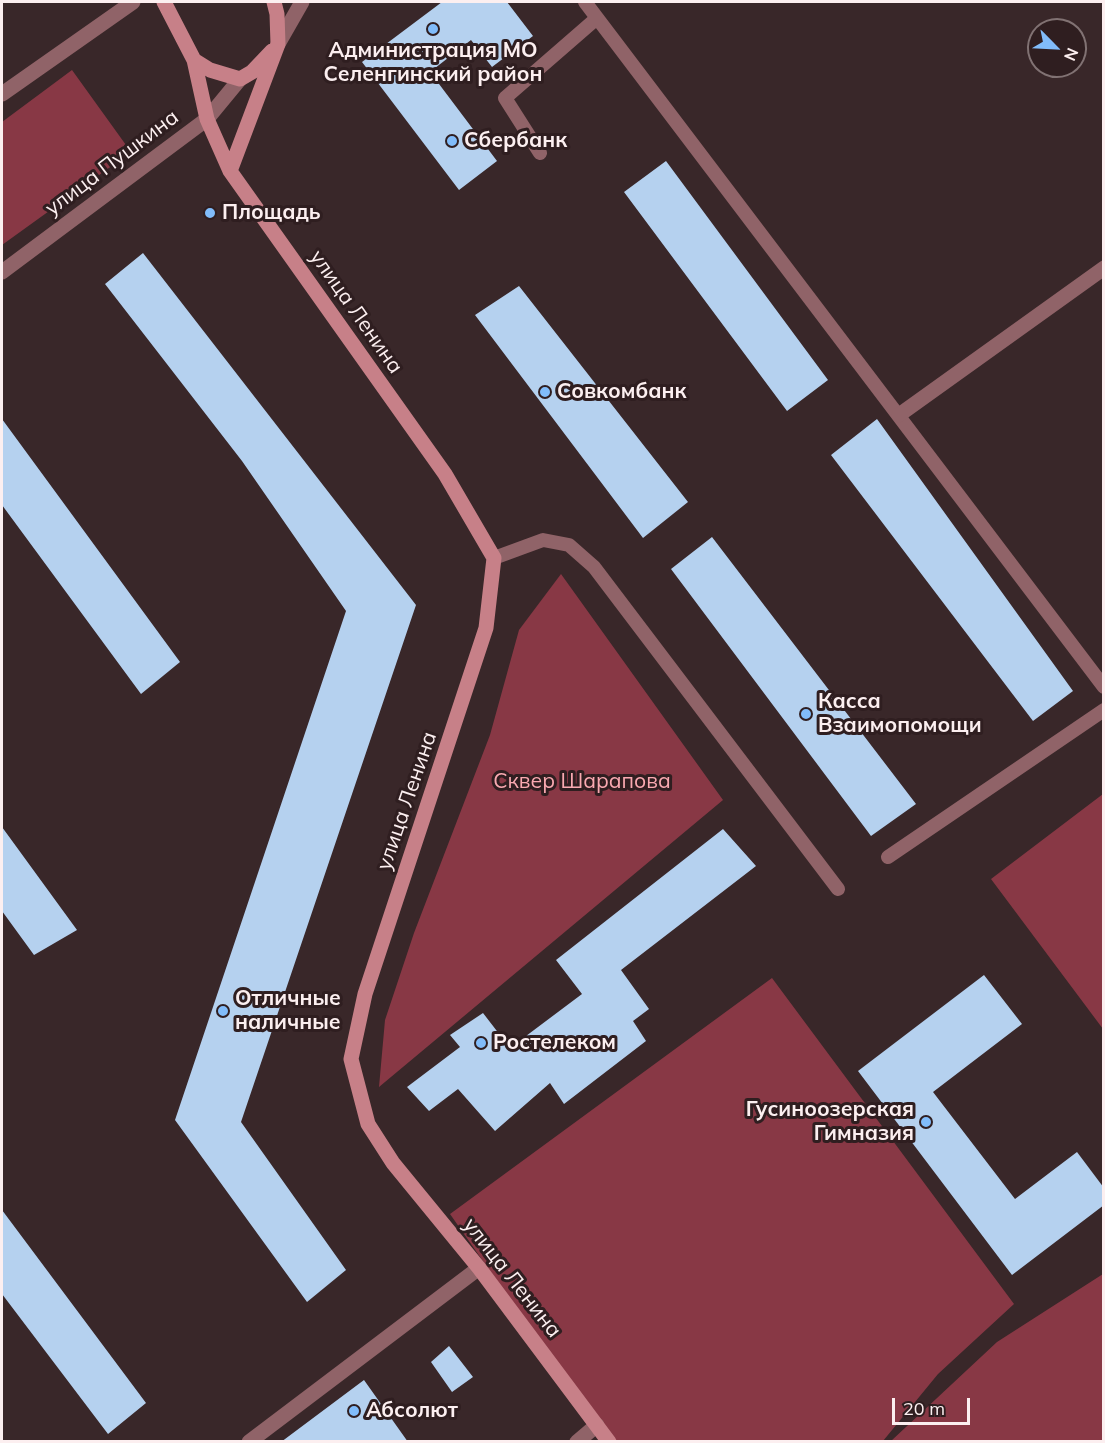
<!DOCTYPE html>
<html>
<head>
<meta charset="utf-8">
<style>
	body { margin:0 }
	#map { position:relative; width:1105px; height:1443px; overflow:hidden; background:#392729; font-family:Mulish,sans-serif }
	canvas { display:block }
	.frame { position:absolute; inset:0; border:3px solid #fceff0; pointer-events:none }
	.north { position:absolute; left:1027px; top:18px; width:60px; height:60px; box-sizing:border-box; background:#2f1e20; border:2px solid #817273; border-radius:50%; rotate:114deg; font-size:16px; font-weight:700; line-height:24px; text-align:center; color:#fceff0 }
	.north::after { content:''; display:block; margin:auto; width:21px; height:27px; background:#81bcfa; clip-path:polygon(50% 0,100% 100%,50% 72%,0 100%) }
	.scale { position:absolute; left:892px; top:1398px; width:78px; height:27px; box-sizing:border-box; border:3px solid #fceff0; border-top:0; padding-left:8px; font-size:18px; line-height:21px; white-space:nowrap; color:#fceff0; -webkit-text-stroke:4px #2f1e20; paint-order:stroke }
</style>
</head>
<body>
<div id="map">
<canvas width="1105" height="1443"></canvas>
<div class="frame"></div>
<div class="north">N</div>
<div class="scale">20 m</div>
</div>
<script>
const ctx = document.querySelector('canvas').getContext('2d');
ctx.lineJoin = 'round';
function fillPath(path, color) { ctx.fillStyle = color; ctx.fill(path, 'evenodd'); }
const poly = rows => new Path2D(rows.map(r => 'M' + r).join(''));
function stroke(path, color, width, dash) { ctx.strokeStyle = color; ctx.lineWidth = width; ctx.lineCap = dash ? 'butt' : 'round'; ctx.setLineDash(dash || []); ctx.stroke(path); }
function write(font, color, halo, rows, align = 'center') {
  ctx.font = font + ' Mulish,sans-serif'; ctx.lineWidth = 6; ctx.setLineDash([]); ctx.textBaseline = 'middle'; ctx.strokeStyle = halo; ctx.fillStyle = color; for (const [text, x, y, turn = 0] of rows) {
    ctx.save(); ctx.translate(x, y); ctx.rotate((+turn || 0) * Math.PI / 180); ctx.textAlign = isNaN(turn) ? turn : align; if (halo) ctx.strokeText(text, 0, 0); ctx.fillText(text, 0, 0); ctx.restore();
  }
}
const green = poly([
	[72,70,131,152,2,245,2,122],
	[561,574,723,800,379,1087,385,1020,414,933,490,735,519,630],
	[1103,794,1103,1029,991,879],
	[772,978,1014,1304,938,1374,883,1441,609,1441,450,1214],
	[1103,1274,1103,1441,891,1441,997,1342]
]);
const building = poly([
	[442,2,507,2,533,36,492,67,471,40,430,72,497,161,459,190,362,62],
	[666,161,828,380,787,411,624,192],
	[143,253,416,605,241,1122,346,1270,307,1302,175,1120,346,611,242,461,105,284],
	[519,286,688,502,643,538,475,315],
	[2,419,180,662,141,694,2,505],
	[877,419,1073,691,1033,721,831,455],
	[712,537,916,804,871,836,671,569],
	[2,827,77,930,34,955,2,911],
	[723,829,756,866,621,970,649,1009,633,1021,646,1041,564,1104,550,1083,495,1131,458,1089,429,1111,407,1087,460,1047,450,1035,483,1013,510,1048,582,994,556,960],
	[984,975,1022,1024,933,1092,1015,1199,1077,1152,1104,1188,1104,1205,1012,1275,858,1071],
	[2,1210,146,1403,108,1434,2,1294],
	[449,1346,473,1377,452,1392,431,1362],
	[364,1380,408,1442,281,1442]
]);
const lane = poly([
	[585,2,1104,687],
	[540,153,505,98,597,18],
	[494,558,543,540,569,545,594,567,838,889],
	[888,857,1104,710]
]);
const street = poly([
	[278,44,302,2],
	[2,94,133,2],
	[2,272,207,119,240,79],
	[899,415,1104,268],
	[249,1442,479,1268],
	[577,1442,597,1425]
]);
const secondary = poly([
	[164,2,194,60,210,70,240,79,252,72,272,51],
	[194,60,207,119,230,171,445,474,494,558,486,628,365,994,351,1059,368,1124,393,1163,479,1268,609,1442],
	[230,171,278,44,277,14,274,2]
]);
const markers = [
	[433,29,6,"#81bcfa"],
	[452,141,6,"#81bcfa"],
	[210,213,6,"#81bcfa"],
	[545,392,6,"#81bcfa"],
	[806,714,6,"#81bcfa"],
	[223,1011,6,"#81bcfa"],
	[481,1043,6,"#81bcfa"],
	[926,1122,6,"#81bcfa"],
	[354,1411,6,"#81bcfa"]
];
const poiNames = [
	["Администрация МО",433,51,"center"],
	["Селенгинский район",433,75,"center"],
	["Сбербанк",464,141],
	["Площадь",222,213],
	["Совкомбанк",557,392],
	["Касса",818,702],
	["Взаимопомощи",818,726],
	["Отличные",235,999],
	["наличные",235,1023],
	["Ростелеком",493,1043],
	["Гусиноозерская",914,1110,"right"],
	["Гимназия",914,1134,"right"],
	["Абсолют",366,1411]
];
const streetNames = [
	["улица Пушкина",112,163,-37],
	["улица Ленина",356,312,55],
	["улица Ленина",407,801,-71],
	["улица Ленина",512,1278,52]
];
const parkNames = [
	["Сквер Шарапова",582,782]
];
fillPath(green, '#883845');
fillPath(building, '#b5d1ef');
stroke(lane, '#906368', 14);
stroke(street, '#906368', 15);
stroke(secondary, '#c78088', 15);
for (const [x, y, r, color] of markers) { const dot = new Path2D(); dot.arc(x, y, r, 0, 2 * Math.PI); ctx.fillStyle = color; ctx.fill(dot); stroke(dot, '#2f1e20', 2); }
write('bold 21px', '#fceff0', '#2f1e20', poiNames, 'left');
write('21px', '#fceff0', '#2f1e20', streetNames);
write('21px', '#faa9b1', '#2f1e20', parkNames);
</script>
</body>
</html>
